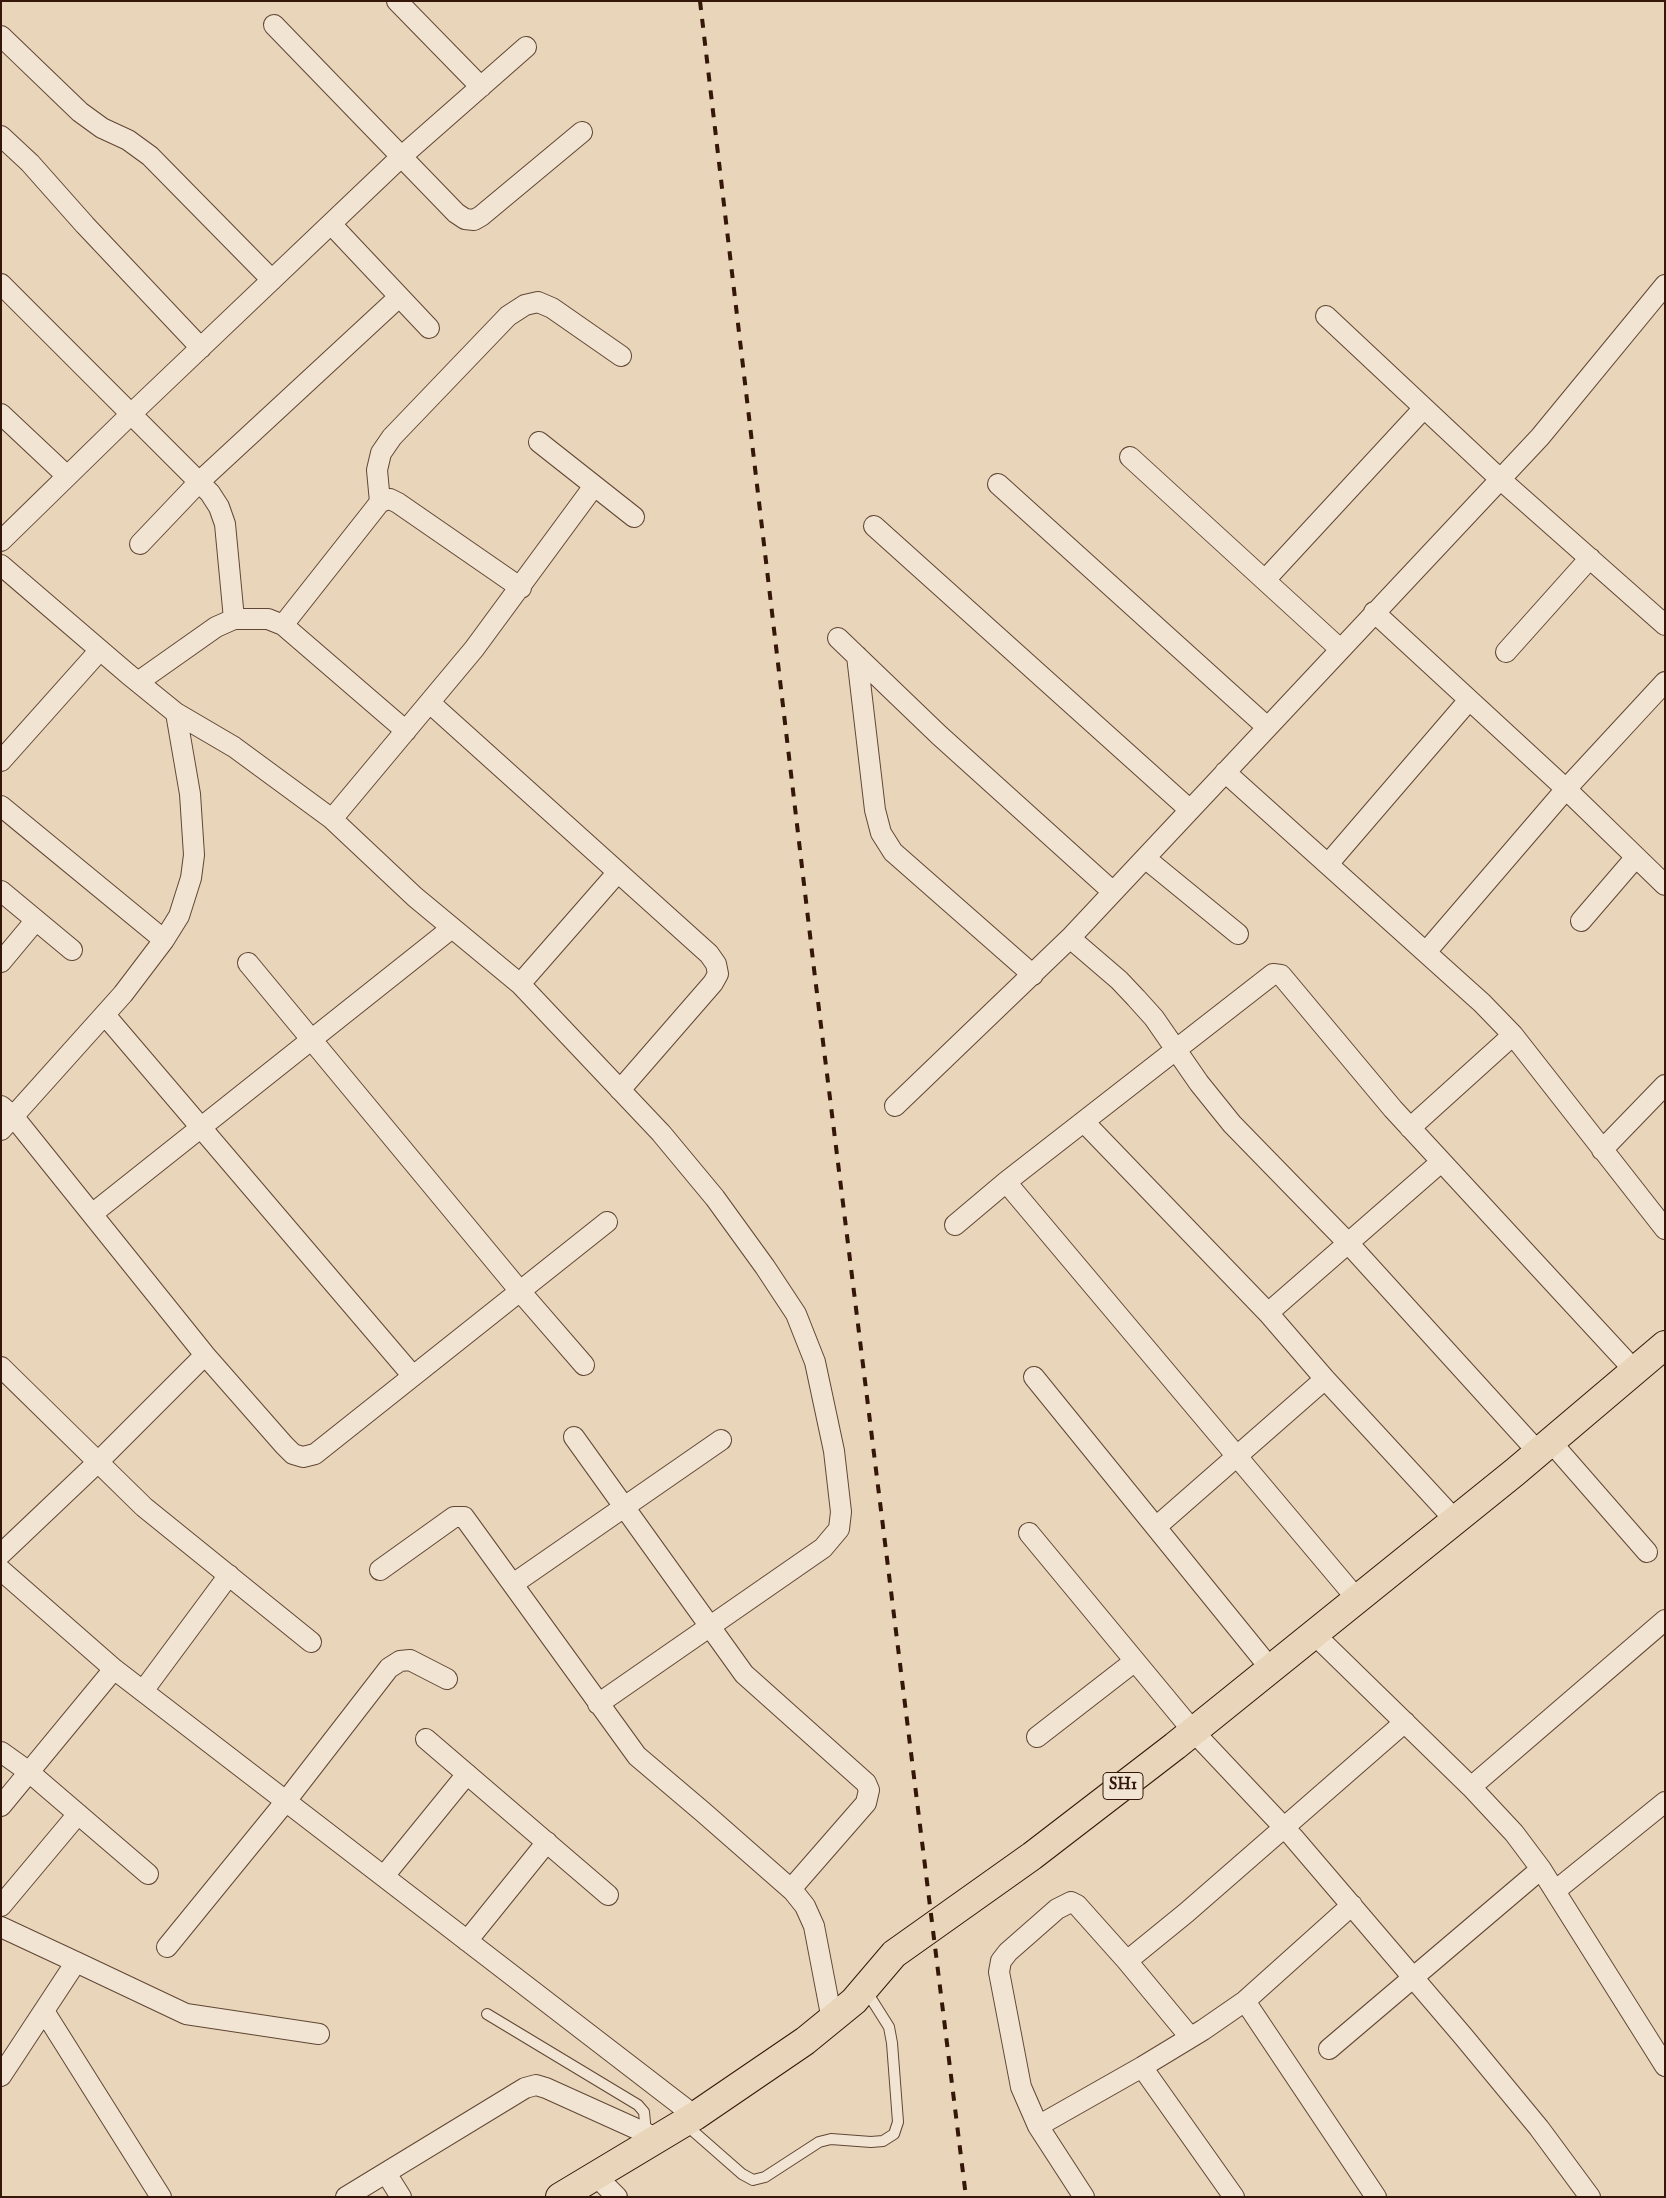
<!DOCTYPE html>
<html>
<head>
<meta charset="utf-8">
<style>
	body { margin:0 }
	#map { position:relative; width:1666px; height:2198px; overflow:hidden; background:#e9d5b9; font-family:"IM FELL English",serif }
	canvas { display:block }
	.frame { position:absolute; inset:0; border:2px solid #341709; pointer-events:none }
</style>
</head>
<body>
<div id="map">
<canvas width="1666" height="2198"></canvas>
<div class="frame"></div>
</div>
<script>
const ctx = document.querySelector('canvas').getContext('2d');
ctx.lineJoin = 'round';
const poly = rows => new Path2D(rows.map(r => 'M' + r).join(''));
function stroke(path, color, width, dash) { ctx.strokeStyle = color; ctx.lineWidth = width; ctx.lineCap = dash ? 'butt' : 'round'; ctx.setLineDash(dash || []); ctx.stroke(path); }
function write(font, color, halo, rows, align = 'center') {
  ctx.font = font + ' "IM FELL English",serif'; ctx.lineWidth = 5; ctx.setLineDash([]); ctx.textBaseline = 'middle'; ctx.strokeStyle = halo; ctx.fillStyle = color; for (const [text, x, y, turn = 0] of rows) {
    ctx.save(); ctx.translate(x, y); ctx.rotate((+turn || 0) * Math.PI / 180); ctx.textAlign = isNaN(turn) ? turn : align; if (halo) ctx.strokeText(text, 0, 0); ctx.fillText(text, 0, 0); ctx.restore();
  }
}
const service = poly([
	[487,2014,638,2105,644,2112,646,2133],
	[685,2124,742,2174,753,2180,765,2177,819,2142,831,2139,871,2142,883,2141,894,2134,898,2122,892,2043,889,2027,865,1989]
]);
const minor = poly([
	[397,1,481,87],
	[274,25,456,213,465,219,474,220,481,216,582,132],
	[1,36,80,112,102,128,128,140,150,156,272,280],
	[1,136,30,163,85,225,201,348],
	[331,224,429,328],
	[1,284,210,493,219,507,225,524,234,619],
	[1326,316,1500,479,1665,625],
	[1,414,67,476],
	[539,442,634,517],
	[1130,457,1340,649],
	[998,484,1267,727],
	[380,502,377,470,381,453,392,437,508,316,525,305,538,302,552,308,621,356],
	[874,526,1190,810],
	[1,541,130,415,402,156,526,47],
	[140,544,199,482,399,297],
	[1,565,128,674,176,713,234,747,332,819,415,897,520,984,661,1133,715,1198,765,1267,796,1314,815,1362,834,1451,841,1512,839,1529,823,1548,598,1704],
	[1265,580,1424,408],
	[1374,612,1566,789,1665,885],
	[283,625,373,511,380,502,390,499,398,503,521,588],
	[838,638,939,735,1113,892],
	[1506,652,1590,558],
	[857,656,875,810,881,833,893,852,1033,975],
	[138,682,216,627,234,619,268,619,283,625,406,731],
	[430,703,709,954,716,964,718,974,713,983,620,1090],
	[1,761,100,650],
	[1225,772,1482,1003,1513,1035,1665,1229],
	[1,806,164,940],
	[332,819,474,649,594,486],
	[1145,858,1238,934],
	[1328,864,1469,700],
	[1,891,72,950],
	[1581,921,1636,857],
	[1070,938,1119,980,1136,998,1154,1018,1199,1083,1232,1124,1349,1244,1538,1452],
	[1426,952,1566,789,1665,682],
	[1,962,36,920],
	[248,963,519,1290,584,1365],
	[520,984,618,872],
	[105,1015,412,1375],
	[1,1106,13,1116,205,1355,284,1445,293,1454,303,1457,315,1454,607,1222],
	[895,1106,1070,938,1540,437,1665,285],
	[1084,1122,1268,1313,1325,1379,1455,1520],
	[1410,1128,1513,1035],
	[1,1130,123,994,164,940,179,916,191,878,194,855,190,794,176,713],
	[1602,1150,1665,1085],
	[1006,1182,1357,1599],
	[92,1214,452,928],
	[955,1225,1006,1182,1273,974,1281,975,1393,1109,1635,1371],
	[1268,1313,1441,1162],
	[1,1367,144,1507,311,1642],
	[1034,1377,1270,1668],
	[574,1437,744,1674,866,1783,869,1790,866,1803,791,1889],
	[1551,1442,1647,1552],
	[1156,1527,1325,1379],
	[1029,1533,1193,1731,1293,1837,1463,2036,1539,2128,1590,2197],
	[1,1554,98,1462,205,1355],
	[1,1570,114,1669,695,2116],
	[380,1570,454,1517,464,1517,637,1756,703,1812,793,1891,805,1906,814,1926,832,2020],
	[513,1584,721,1440],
	[1314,1634,1471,1787,1514,1833,1541,1869,1665,2066],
	[143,1691,229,1575],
	[1037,1737,1135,1661],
	[426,1739,608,1895],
	[1,1752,29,1772,148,1874],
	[1471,1787,1665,1620],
	[1,1806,114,1669],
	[384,1876,467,1774],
	[1555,1891,1665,1802],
	[1,1906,78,1814],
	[1,1927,76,1962,1,2076],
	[467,1941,547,1842],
	[167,1947,286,1801,389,1668,400,1661,410,1660,447,1679],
	[1127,1961,1186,1913,1405,1722],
	[76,1962,186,2014,319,2034],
	[1245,2001,1376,2197],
	[44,2011,161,2197],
	[1329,2049,1541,1869],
	[1142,2067,1234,2197],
	[1038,2126,1142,2067,1203,2030,1245,2001,1352,1905],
	[386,2173,401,2197],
	[596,2176,617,2197],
	[346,2197,525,2088,536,2085,546,2088,659,2139],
	[1084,2197,1038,2126,1021,2087,999,1972,1001,1961,1008,1952,1057,1909,1071,1902,1077,1905,1127,1961,1190,2037]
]);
const primary = poly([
	[560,2197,695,2116,805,2041,854,2001,894,1954,1032,1856,1175,1746,1515,1472,1665,1345]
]);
const rail = poly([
	[700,1,814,969,966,2197]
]);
const shields = [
	[1123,1786,40]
];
const shieldNames = [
	["SH1",1123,1786]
];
stroke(service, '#614635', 12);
stroke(minor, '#614635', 22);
stroke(primary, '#341709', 30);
stroke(service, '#f1e4d2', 10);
stroke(minor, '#f1e4d2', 20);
stroke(primary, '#e9d5b9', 28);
stroke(rail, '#341709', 4, [9, 9]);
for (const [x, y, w] of shields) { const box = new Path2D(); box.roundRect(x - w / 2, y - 13.5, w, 27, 4); ctx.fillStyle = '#f1e4d2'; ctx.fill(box); stroke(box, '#341709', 1); }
write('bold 16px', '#341709', null, shieldNames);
</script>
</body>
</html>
